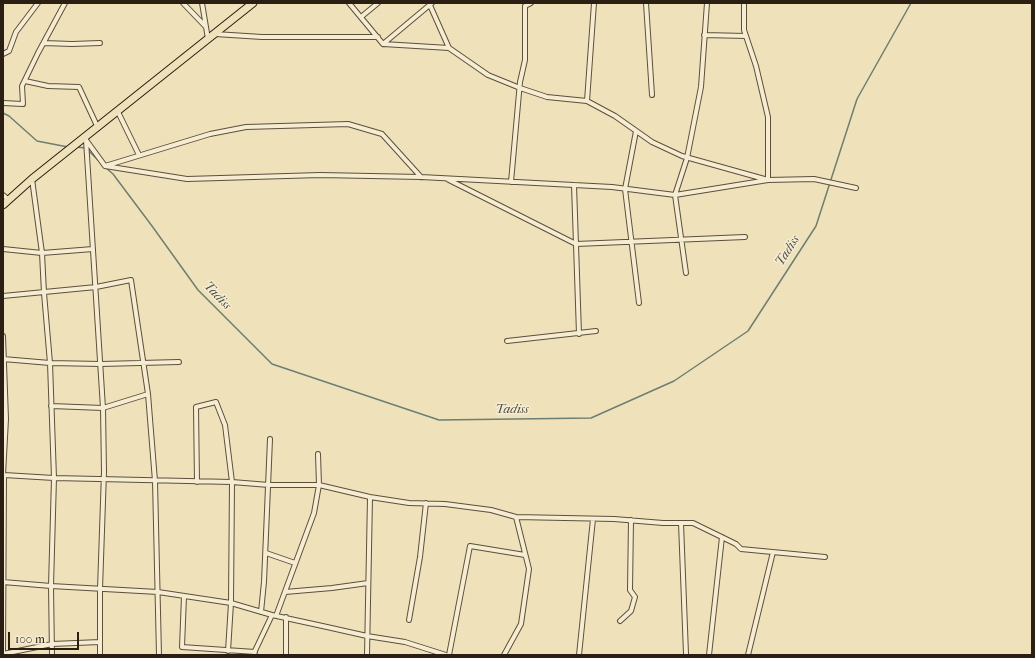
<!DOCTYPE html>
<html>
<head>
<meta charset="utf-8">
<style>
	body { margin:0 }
	#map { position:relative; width:1035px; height:658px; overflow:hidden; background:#efe2ba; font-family:"IM FELL French Canon",serif }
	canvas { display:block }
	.frame { position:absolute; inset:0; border:4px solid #2a1f12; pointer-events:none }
	.scale { position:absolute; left:8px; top:632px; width:71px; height:18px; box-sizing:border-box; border:2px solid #2a1f12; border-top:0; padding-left:5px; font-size:12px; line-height:14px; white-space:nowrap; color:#2a1f12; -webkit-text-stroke:3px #f5ecd2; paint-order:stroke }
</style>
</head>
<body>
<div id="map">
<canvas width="1035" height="658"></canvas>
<div class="frame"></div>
<div class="scale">100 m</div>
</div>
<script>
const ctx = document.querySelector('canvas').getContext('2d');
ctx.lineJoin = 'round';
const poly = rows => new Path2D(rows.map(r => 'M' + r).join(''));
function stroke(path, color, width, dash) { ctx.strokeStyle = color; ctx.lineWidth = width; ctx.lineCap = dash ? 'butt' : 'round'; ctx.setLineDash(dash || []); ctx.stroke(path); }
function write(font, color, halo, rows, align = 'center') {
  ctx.font = font + ' "IM FELL French Canon",serif'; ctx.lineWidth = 3; ctx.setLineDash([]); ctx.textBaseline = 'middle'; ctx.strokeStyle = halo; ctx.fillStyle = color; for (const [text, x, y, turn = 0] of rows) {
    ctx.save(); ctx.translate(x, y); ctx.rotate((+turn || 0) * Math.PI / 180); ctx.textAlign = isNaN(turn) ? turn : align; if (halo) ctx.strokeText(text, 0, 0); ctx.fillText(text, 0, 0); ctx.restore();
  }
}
const stream = poly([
	[3,113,9,116,37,141,68,147],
	[76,147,86,148,99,161],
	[106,168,113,174,152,226,198,290,272,364,439,420,591,418,674,381,748,331,816,226,857,99,911,3]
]);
const street = poly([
	[183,3,206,27],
	[202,3,208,39],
	[349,3,383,44,449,48,488,75,520,88,547,97,587,101,615,116,652,142,682,156,768,180,768,117,756,66,744,30,744,3],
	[429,3,449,48],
	[646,3,652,95],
	[361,17,378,3],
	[215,34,262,37,378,37],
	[704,35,746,36],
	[44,43,72,44,100,43],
	[383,44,432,3],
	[3,54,9,51,16,32,38,3],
	[25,81,48,86,79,87,98,128],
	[587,101,594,3],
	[3,103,23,104,22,86,38,53,65,3],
	[118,112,139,155],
	[636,131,625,189,639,303],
	[86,140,103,408,104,472,100,589,100,655],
	[86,140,105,166,210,134,246,127,348,124,382,134,421,177],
	[105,166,187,179,320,175,421,177,612,187,675,195,768,180,814,179,856,188],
	[32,179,42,253,44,293,50,363,54,478,232,482,269,485,319,485,370,497,409,503,445,504,491,510,516,517,614,519,663,523,693,523,736,544,741,549,825,557],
	[447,179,576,244,745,237],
	[511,182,520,82,525,60,525,6,531,3],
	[574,185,579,334],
	[3,195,9,200],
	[3,249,42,253,93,249],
	[686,273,675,195,687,158,701,87,707,3],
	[3,296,96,287,131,280,148,394,155,481,159,655],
	[3,336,6,419,3,475],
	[507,341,596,331],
	[3,359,50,363,101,364,179,362],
	[51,406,103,408,148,394],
	[197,482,196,407,216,402,225,425,232,482,231,603,228,651],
	[681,523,686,654],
	[266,553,295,563],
	[3,582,51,586,158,592,231,603,272,615,327,627,367,636,405,642,446,655],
	[285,592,332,588,368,583],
	[184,596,182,647,255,652],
	[261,612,264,582,270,439],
	[276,616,314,513,319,485,318,454],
	[409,620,420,557,426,503],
	[620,621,631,611,635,597,630,590,631,520],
	[3,654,52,644,100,642],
	[3,655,4,475,54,478,51,586,52,655],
	[253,655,272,615],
	[286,655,286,617],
	[367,655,370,497],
	[449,655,470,546,525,555],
	[504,655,521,624,529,569,516,517],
	[579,655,593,519],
	[709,655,722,537],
	[748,655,773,552]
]);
const primary = poly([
	[3,205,32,179,253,3]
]);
const waterNames = [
	["Tadiss",788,251,-57],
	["Tadiss",217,296,46],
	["Tadiss",512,410]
];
stroke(stream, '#6d7e72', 1.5);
stroke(street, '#5b503c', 6);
stroke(primary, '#2a1f12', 9);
stroke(street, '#f5ecd2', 4);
stroke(primary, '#efe2ba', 7);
write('italic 13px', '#4c4e42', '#f5ecd2', waterNames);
</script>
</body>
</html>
